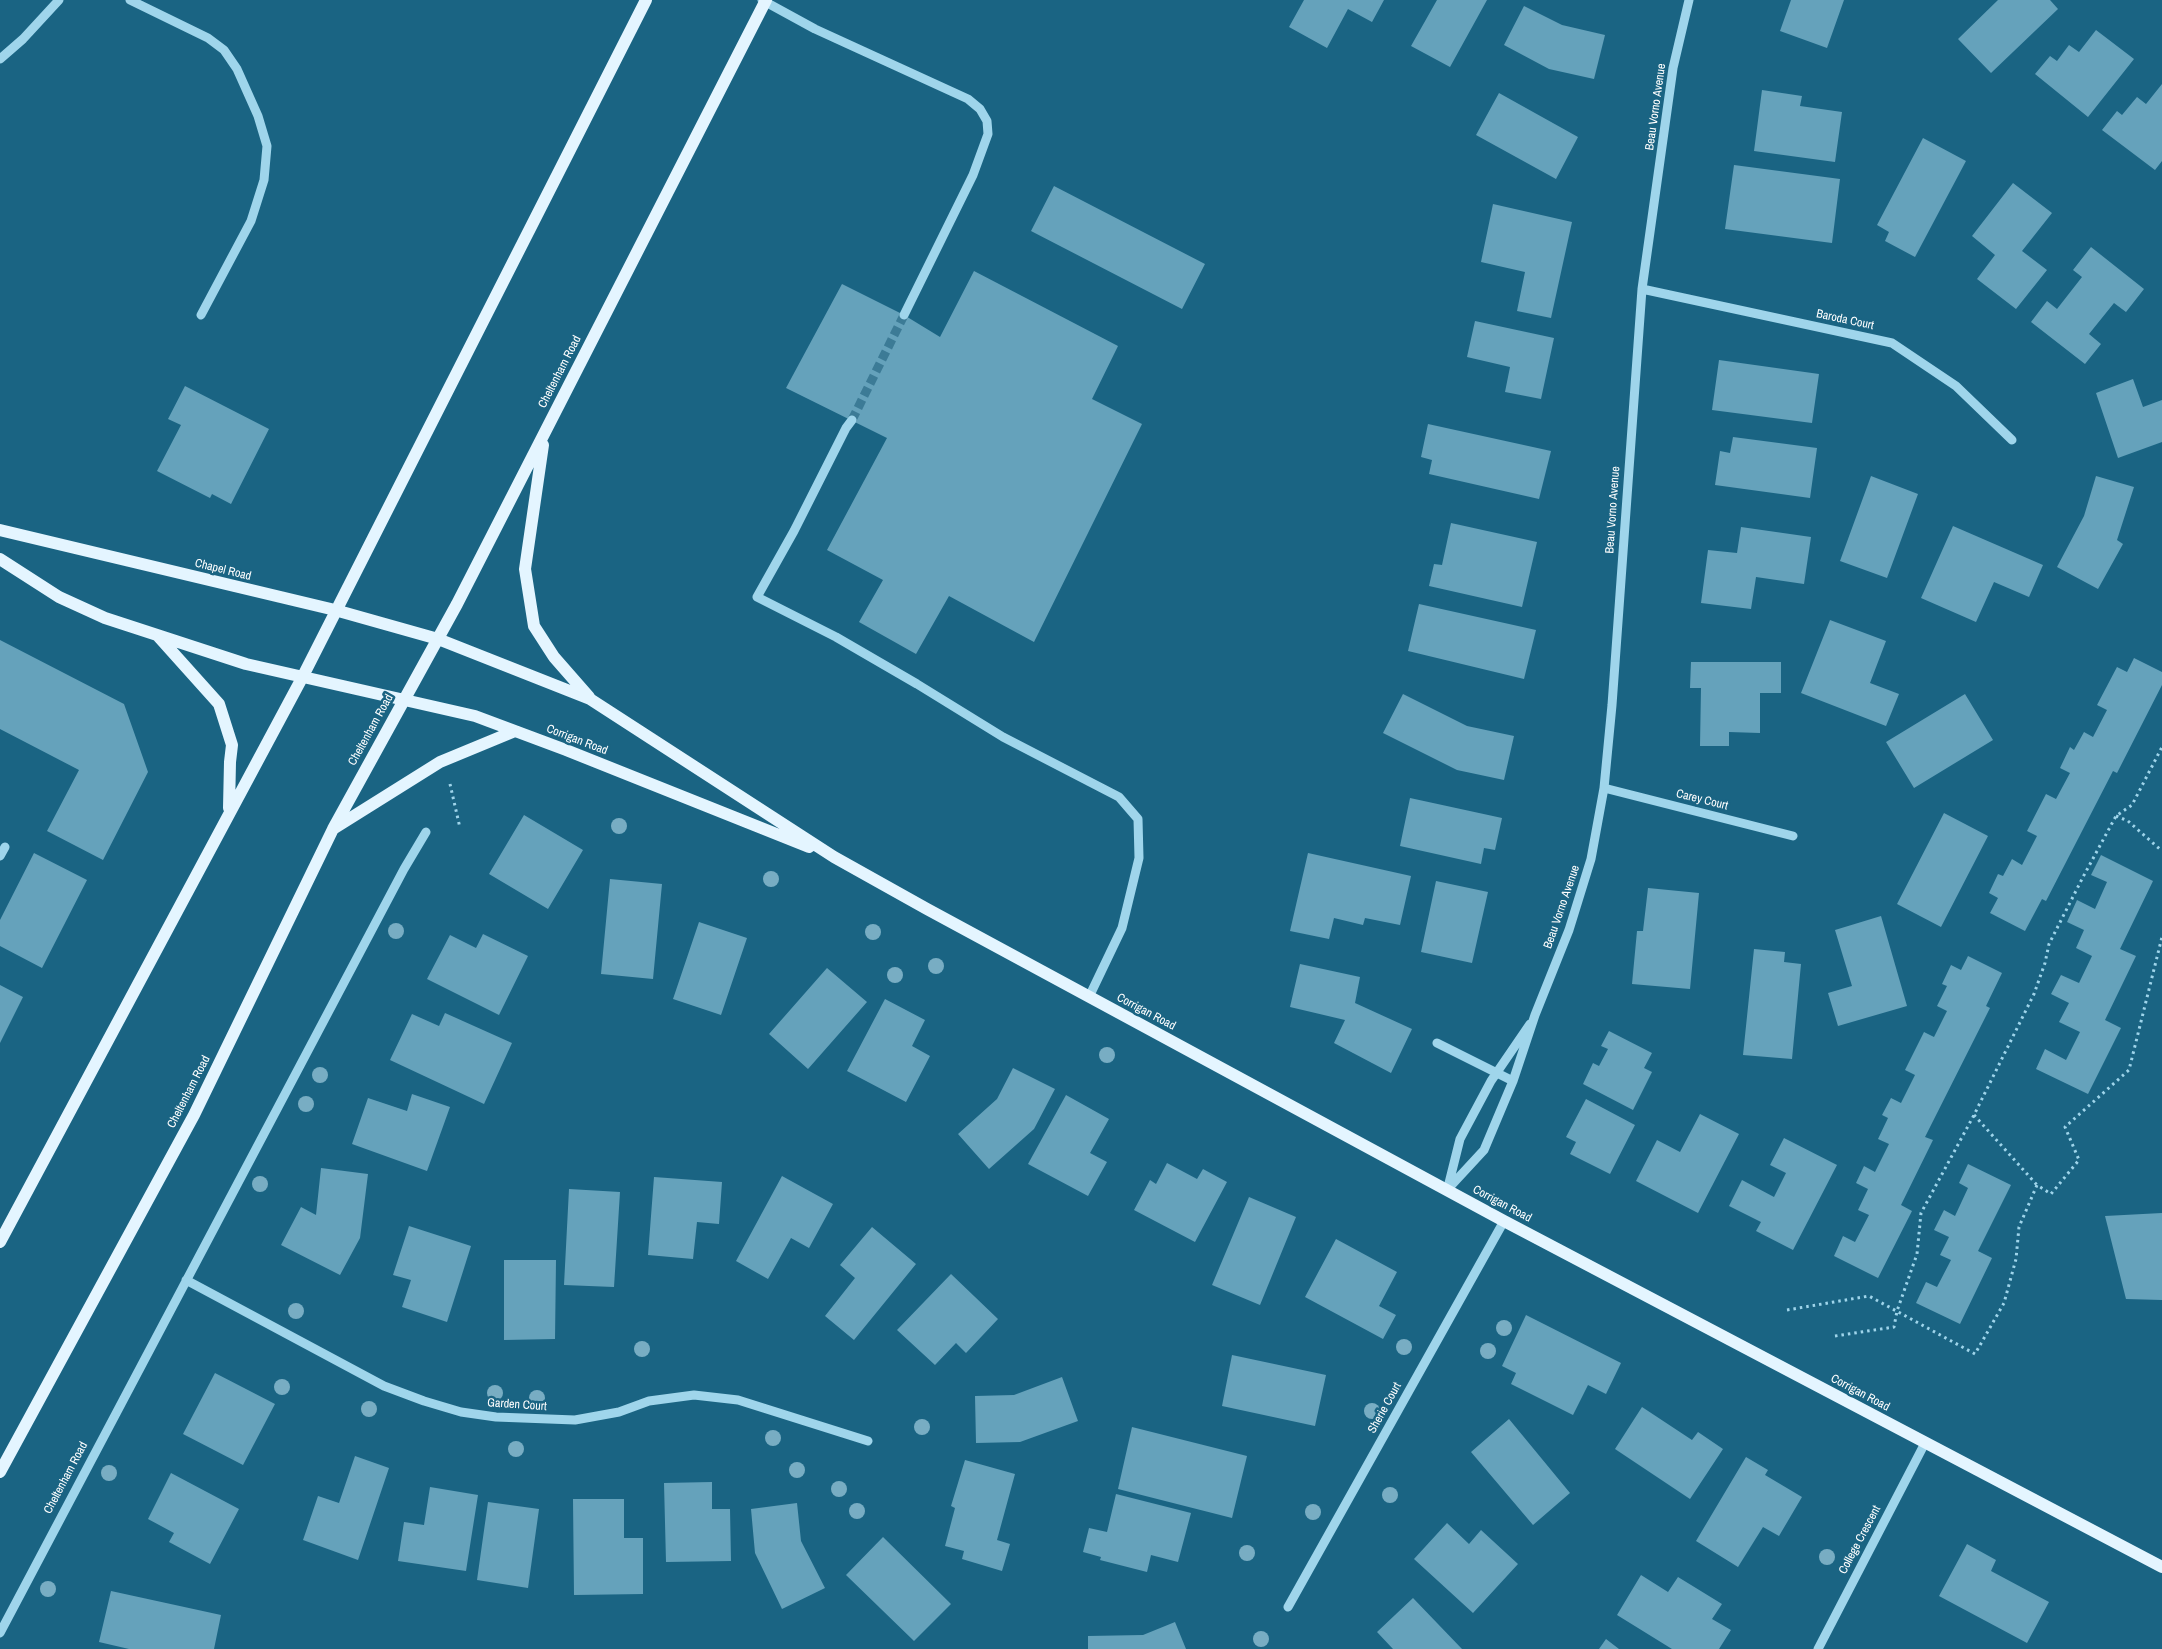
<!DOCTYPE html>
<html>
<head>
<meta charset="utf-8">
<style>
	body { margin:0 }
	canvas { display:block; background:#1a6483 }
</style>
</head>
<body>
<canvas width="2162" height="1649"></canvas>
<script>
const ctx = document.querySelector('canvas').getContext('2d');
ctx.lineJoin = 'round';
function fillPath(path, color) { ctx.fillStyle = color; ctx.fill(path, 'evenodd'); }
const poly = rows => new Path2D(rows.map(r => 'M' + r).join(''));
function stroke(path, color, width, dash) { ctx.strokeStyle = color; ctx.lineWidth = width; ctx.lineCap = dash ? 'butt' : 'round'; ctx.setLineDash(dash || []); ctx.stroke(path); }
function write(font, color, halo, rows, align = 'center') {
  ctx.font = font + ' "Archivo Narrow",sans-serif'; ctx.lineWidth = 5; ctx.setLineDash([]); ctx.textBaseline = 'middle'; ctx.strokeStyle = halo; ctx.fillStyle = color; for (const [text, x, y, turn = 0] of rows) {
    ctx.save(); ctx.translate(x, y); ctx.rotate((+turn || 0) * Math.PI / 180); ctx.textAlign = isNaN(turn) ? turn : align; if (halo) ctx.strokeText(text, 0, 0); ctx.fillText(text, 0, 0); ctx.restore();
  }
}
const building = poly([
	[1304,0,1384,0,1372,22,1348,9,1327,48,1289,27],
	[1437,0,1487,0,1450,67,1411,46],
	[1791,0,1844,0,1827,48,1780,31],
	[1998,0,2050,0,2058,9,1991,73,1958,39],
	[1524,6,1562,25,1605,35,1594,79,1549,69,1504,45],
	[2096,30,2134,59,2088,117,2035,74,2050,56,2057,61,2069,45,2079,52],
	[2162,84,2162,161,2155,170,2102,130,2117,111,2122,115,2137,97,2146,104],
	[1762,90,1802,96,1800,106,1842,112,1835,162,1754,151],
	[1499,93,1578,137,1556,179,1476,135],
	[1923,138,1966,161,1915,257,1885,241,1889,232,1877,225],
	[1734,165,1840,179,1832,243,1725,229],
	[2013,183,2052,213,2022,251,2047,270,2016,309,1977,279,1995,255,1972,236],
	[1054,186,1205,264,1182,309,1031,231],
	[1493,204,1572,222,1551,318,1517,311,1525,272,1481,262],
	[2091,247,2144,289,2126,312,2114,303,2089,334,2101,344,2085,364,2031,322,2047,301,2057,309,2082,277,2073,270],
	[974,271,1118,346,1092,399,1142,424,1034,642,949,596,916,654,859,622,883,580,827,550,887,438,786,388,842,284,904,315,940,337],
	[1475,321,1554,338,1541,399,1505,392,1510,367,1467,357],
	[1719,360,1819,374,1812,423,1712,410],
	[2133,379,2143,407,2162,400,2162,442,2118,458,2096,393],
	[185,386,269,429,231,504,212,494,210,498,157,471,181,425,168,419],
	[1428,424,1551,451,1539,499,1429,474,1432,460,1421,457],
	[1733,437,1817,448,1810,498,1715,485,1720,451,1730,453],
	[1871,476,1918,494,1887,578,1840,561],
	[2096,476,2134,487,2117,540,2123,544,2098,589,2057,567,2084,516],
	[1451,523,1537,542,1522,607,1429,586,1434,564,1442,565],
	[1953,526,2043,565,2029,597,1994,582,1976,622,1921,598],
	[1741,527,1811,537,1804,584,1756,577,1751,609,1701,603,1708,550,1737,553],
	[1419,604,1536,630,1524,679,1408,651],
	[1830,620,1886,641,1870,683,1899,694,1886,726,1801,693],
	[0,640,124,704,148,772,103,860,47,831,79,770,0,729],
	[2134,658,2162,672,2162,685,2117,773,2113,771,2046,901,2042,899,2025,931,1990,913,1998,898,1989,893,1998,874,2003,876,2012,859,2022,865,2037,836,2027,831,2046,794,2056,799,2070,773,2060,768,2070,747,2074,750,2084,732,2093,737,2107,710,2097,705,2117,667,2127,672],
	[1691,662,1781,662,1781,693,1760,693,1760,733,1729,732,1729,746,1700,746,1701,688,1690,688],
	[1403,694,1467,726,1514,736,1504,780,1457,770,1383,733],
	[1965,694,1993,740,1914,788,1886,742],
	[1410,798,1502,818,1495,850,1484,848,1481,864,1400,846],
	[1944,813,1988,836,1941,927,1897,904],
	[524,815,583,850,548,909,489,874],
	[34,853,87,880,42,968,0,946,0,920],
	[1308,853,1411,876,1400,925,1365,918,1363,925,1334,918,1329,939,1290,931],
	[2101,855,2153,881,2120,949,2136,956,2105,1020,2121,1028,2088,1094,2036,1069,2045,1049,2066,1060,2080,1032,2059,1022,2069,1003,2051,994,2061,975,2079,983,2092,956,2076,948,2084,930,2067,922,2077,900,2095,909,2107,882,2091,875],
	[610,879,662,884,653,979,601,974],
	[1436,881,1488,892,1472,963,1421,952],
	[1648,888,1699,893,1690,989,1632,984,1637,931,1643,931],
	[1881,916,1907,1006,1838,1026,1828,993,1852,986,1835,930],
	[699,922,747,938,721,1015,673,999],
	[483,934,528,956,499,1015,427,979,450,935,476,948],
	[1754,949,1785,952,1784,962,1801,964,1792,1059,1743,1055],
	[1968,956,2002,973,1986,1006,1990,1008,1925,1137,1933,1140,1901,1205,1912,1211,1878,1278,1834,1256,1843,1236,1855,1242,1869,1215,1858,1210,1868,1189,1856,1183,1864,1166,1875,1172,1889,1144,1878,1139,1888,1118,1882,1115,1891,1098,1901,1103,1915,1075,1905,1070,1924,1032,1934,1037,1947,1011,1937,1006,1947,986,1942,984,1951,965,1961,970],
	[1300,964,1360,977,1355,1003,1412,1029,1391,1073,1334,1043,1345,1020,1290,1007],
	[827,968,867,1002,808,1069,769,1034],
	[0,985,23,997,0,1043],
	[885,999,925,1020,912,1046,930,1056,906,1102,847,1071],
	[445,1013,512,1043,484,1104,390,1060,412,1014,439,1026],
	[1609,1031,1652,1053,1644,1068,1652,1072,1633,1110,1583,1084,1593,1063,1599,1066,1608,1049,1601,1046],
	[1013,1068,1055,1089,1034,1129,989,1169,958,1134,997,1099],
	[412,1094,450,1107,427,1171,352,1144,368,1098,407,1111],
	[1066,1095,1109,1119,1090,1153,1107,1162,1088,1196,1028,1164],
	[1586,1099,1635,1125,1610,1174,1570,1154,1576,1142,1566,1137],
	[1700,1114,1739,1134,1698,1213,1636,1181,1657,1140,1680,1152],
	[1784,1138,1837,1165,1793,1250,1756,1231,1761,1222,1729,1206,1742,1180,1774,1197,1786,1173,1770,1165],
	[1167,1163,1197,1179,1203,1169,1227,1182,1195,1242,1134,1210,1150,1180,1156,1184],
	[1968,1164,2011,1185,1978,1251,1992,1258,1960,1324,1916,1303,1926,1282,1937,1287,1951,1260,1940,1255,1949,1237,1934,1230,1944,1210,1955,1216,1968,1188,1959,1183],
	[321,1168,368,1174,360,1238,340,1275,281,1245,301,1207,316,1215],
	[782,1176,833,1204,809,1248,791,1238,768,1279,736,1261],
	[654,1177,722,1182,719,1224,697,1222,693,1259,648,1255],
	[569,1189,620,1192,614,1287,564,1285],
	[1249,1197,1296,1217,1260,1305,1212,1285],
	[2162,1213,2162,1300,2126,1299,2105,1216],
	[409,1226,471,1246,447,1322,402,1307,411,1280,393,1275],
	[872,1227,916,1264,854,1340,825,1316,855,1278,840,1265],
	[1336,1239,1397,1272,1379,1306,1396,1315,1383,1339,1305,1297],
	[504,1260,556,1260,555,1339,504,1340],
	[951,1274,998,1319,966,1353,956,1343,935,1365,897,1330],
	[1526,1315,1621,1363,1606,1394,1588,1385,1573,1415,1511,1384,1516,1373,1502,1366],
	[1232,1355,1326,1375,1315,1426,1222,1406],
	[215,1373,275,1404,243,1465,183,1434],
	[1062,1377,1078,1421,1020,1442,976,1443,975,1396,1014,1395],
	[1642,1407,1692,1440,1698,1432,1723,1449,1690,1499,1615,1449],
	[1509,1419,1570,1493,1533,1525,1471,1452],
	[1132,1427,1247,1456,1232,1518,1118,1489],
	[355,1456,389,1468,358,1560,303,1540,318,1496,339,1503],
	[1746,1457,1768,1470,1765,1475,1802,1497,1779,1536,1763,1527,1738,1567,1696,1541],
	[965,1460,1015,1474,997,1540,1010,1544,1002,1571,962,1559,964,1551,945,1546,955,1508,951,1506],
	[171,1473,239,1509,210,1564,169,1542,174,1533,148,1519],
	[712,1482,712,1509,730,1509,731,1561,666,1562,664,1483],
	[430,1487,478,1495,466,1571,398,1561,404,1522,424,1525],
	[1116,1494,1191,1513,1178,1562,1151,1555,1147,1572,1100,1560,1101,1557,1083,1552,1089,1528,1107,1532],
	[573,1499,624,1499,624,1538,643,1538,643,1594,574,1595],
	[488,1502,539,1509,528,1588,477,1580],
	[797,1503,801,1541,825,1588,782,1609,755,1553,751,1509],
	[1447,1523,1469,1544,1481,1530,1518,1564,1473,1613,1414,1559],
	[883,1537,951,1604,914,1641,846,1575],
	[1967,1544,1996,1560,1991,1571,2049,1602,2027,1643,1939,1596],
	[1641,1575,1668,1592,1678,1577,1722,1604,1712,1619,1731,1630,1719,1649,1672,1649,1617,1615],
	[111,1591,221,1615,214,1649,129,1649,99,1642],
	[1413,1598,1462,1649,1393,1649,1377,1632],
	[1175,1622,1186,1649,1088,1649,1088,1636,1143,1635],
	[1606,1639,1619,1649,1599,1649]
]);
const minorTunnel = poly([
	[852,420,904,315]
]);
const path = poly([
	[450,784,460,828],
	[2116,816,2128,821,2162,851],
	[1974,1115,2037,1185],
	[1787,1310,1869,1296,1975,1354,2004,1303,2016,1259,2019,1227,2037,1185,2051,1194,2079,1160,2065,1127,2129,1070,2162,937],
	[1835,1336,1894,1327,1897,1311,1917,1254,1921,1213,1974,1115,2034,994,2045,963,2049,944,2083,877,2116,816,2132,805,2162,747]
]);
const minor = poly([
	[130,0,208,38,224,50,237,69,258,116,267,146,264,180,251,221,201,315],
	[762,0,815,29,968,99,980,109,987,121,988,134,973,175,904,315],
	[0,59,23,39,59,0],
	[1642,289,1892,343,1956,386,2012,440],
	[852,420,846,428,794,531,757,597,836,637,917,684,1003,737,1119,797,1138,819,1139,858,1122,928,1089,997],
	[1604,788,1793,836],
	[0,856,5,847],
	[1437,1043,1513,1081],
	[1448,1187,1460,1139,1491,1081,1530,1024],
	[1447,1190,1484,1150,1513,1081,1535,1015,1569,930,1591,859,1604,788,1612,705,1642,289,1673,68,1689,0],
	[186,1280,384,1386,424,1401,461,1412,496,1417,575,1420,619,1412,649,1401,694,1395,738,1400,868,1441],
	[1288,1607,1504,1221],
	[0,1633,404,869,426,832],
	[1818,1649,1925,1443]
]);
const major = poly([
	[543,445,525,569,534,626,554,657,589,697],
	[0,530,335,610,438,639,590,699,834,857,927,909,1504,1221,2162,1567],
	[0,559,59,597,105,618,246,664,475,716,566,750,809,847],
	[158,636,219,704,232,745,230,762,229,808],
	[333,829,440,762,515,731],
	[0,1242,302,678,646,0],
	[0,1472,194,1115,333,829,457,604,766,0]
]);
const trees = [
	[619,826],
	[771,879],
	[396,931],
	[873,932],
	[936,966],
	[895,975],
	[1107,1055],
	[320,1075],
	[306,1104],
	[260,1184],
	[296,1311],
	[1504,1328],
	[1404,1347],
	[642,1349],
	[1488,1351],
	[282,1387],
	[495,1393],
	[537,1398],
	[369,1409],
	[1372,1411],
	[922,1427],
	[773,1438],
	[516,1449],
	[797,1470],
	[109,1473],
	[839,1489],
	[1390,1495],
	[857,1511],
	[1313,1512],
	[1247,1553],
	[1827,1557],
	[48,1589],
	[1261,1639]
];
const streetNames = [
	["Beau Vorno Avenue",1656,107,-82],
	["Baroda Court",1845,320,12],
	["Cheltenham Road",560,372,-63],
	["Beau Vorno Avenue",1613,510,-86],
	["Chapel Road",223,570,14],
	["Cheltenham Road",371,730,-61],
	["Corrigan Road",577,740,21],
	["Carey Court",1702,800,14],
	["Beau Vorno Avenue",1562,907,-71],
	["Corrigan Road",1146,1012,28],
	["Cheltenham Road",189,1092,-63],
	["Corrigan Road",1502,1204,28],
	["Corrigan Road",1860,1393,28],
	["Garden Court",517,1405,4],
	["Sherie Court",1385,1408,-61],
	["Cheltenham Road",66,1478,-62],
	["College Crescent",1860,1540,-62]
];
fillPath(building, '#65a2bb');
stroke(minorTunnel, '#3c7b96', 9, [9, 4.5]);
stroke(path, '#9fd5eb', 3, [2.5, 4]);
stroke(minor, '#9fd5eb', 9);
stroke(major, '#e4f5ff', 12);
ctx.fillStyle = '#78adc3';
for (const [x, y] of trees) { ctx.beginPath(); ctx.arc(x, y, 8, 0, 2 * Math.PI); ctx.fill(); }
write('12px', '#fff', '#1a6483', streetNames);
</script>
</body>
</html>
